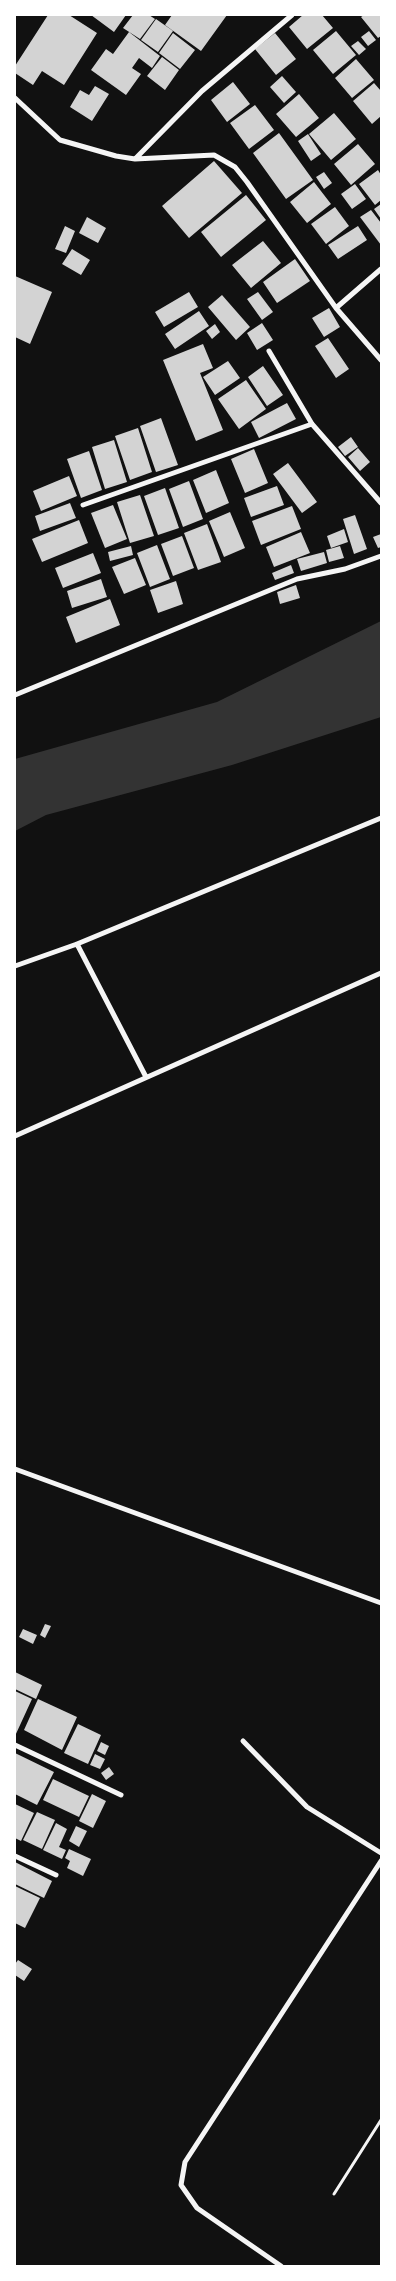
<!DOCTYPE html>
<html>
<head>
<meta charset="utf-8">
<style>
	body { margin:0 }
	#map { position:relative; width:396px; height:2281px; overflow:hidden; background:#111; font-family:Lato,sans-serif }
	canvas { display:block }
	.frame { position:absolute; inset:0; border:16px solid #fff; pointer-events:none }
</style>
</head>
<body>
<div id="map">
<canvas width="396" height="2281"></canvas>
<div class="frame"></div>
</div>
<script>
const ctx = document.querySelector('canvas').getContext('2d');
ctx.lineJoin = 'round';
function fillPath(path, color) { ctx.fillStyle = color; ctx.fill(path, 'evenodd'); }
const poly = rows => new Path2D(rows.map(r => 'M' + r).join(''));
function stroke(path, color, width, dash) { ctx.strokeStyle = color; ctx.lineWidth = width; ctx.lineCap = dash ? 'butt' : 'round'; ctx.setLineDash(dash || []); ctx.stroke(path); }
const water = poly([
	[381,621,381,717,232,765,46,815,15,831,15,759,217,702]
]);
const building = poly([
	[48,15,69,15,97,33,64,85,42,71,33,85,15,73,15,66],
	[91,15,126,15,114,32],
	[133,15,149,15,155,19,140,39,123,28],
	[172,15,227,15,201,51,165,25],
	[303,15,322,15,333,28,307,49,289,27],
	[364,15,381,15,381,36,378,38,361,17],
	[156,19,173,31,158,52,141,40],
	[336,31,356,55,333,74,313,50],
	[369,31,376,40,368,46,361,37],
	[129,32,160,56,152,68,139,58,132,68,141,74,126,95,91,70,106,49,113,54],
	[173,33,195,50,180,69,159,53],
	[275,33,296,59,276,75,255,49],
	[358,41,366,49,359,55,351,46],
	[162,57,179,70,165,90,147,76],
	[356,59,374,80,352,98,335,78],
	[282,76,296,92,284,103,270,87],
	[233,82,250,104,227,122,211,100],
	[374,83,381,91,381,116,372,124,353,101],
	[95,86,109,94,92,121,70,107,80,90,89,95],
	[299,94,319,118,296,137,276,114],
	[255,105,274,130,249,149,230,123],
	[334,113,356,139,331,160,309,134],
	[279,133,313,180,286,199,253,153],
	[308,134,321,154,311,161,298,141],
	[358,144,375,164,351,185,334,164],
	[214,161,242,193,189,238,162,206],
	[378,170,381,175,381,200,375,205,359,184],
	[324,172,332,183,324,189,316,177],
	[314,182,331,204,307,223,290,202],
	[355,184,366,199,352,209,341,194],
	[246,195,266,220,221,257,201,232],
	[381,204,381,219,374,209],
	[335,207,349,226,326,244,311,224],
	[371,210,381,223,381,245,360,217],
	[87,217,106,228,98,243,79,233],
	[65,226,75,231,66,253,55,249],
	[358,226,367,240,338,259,328,245],
	[263,241,281,263,251,288,232,265],
	[72,249,90,260,81,275,62,264],
	[295,259,310,281,277,303,263,282],
	[15,276,52,292,30,344,15,337],
	[189,292,198,307,164,327,155,312],
	[258,292,273,312,262,320,247,299],
	[222,295,250,327,236,340,208,307],
	[329,308,340,327,324,337,312,318],
	[199,311,209,326,175,349,165,334],
	[262,323,273,340,257,350,247,333],
	[215,324,220,332,212,339,206,331],
	[328,338,349,369,336,378,315,346],
	[203,344,213,368,200,373,223,430,196,441,163,360],
	[228,361,240,378,215,395,203,377],
	[263,366,283,395,267,406,248,377],
	[246,380,266,409,239,429,218,399],
	[287,403,296,419,259,438,251,422],
	[161,418,178,465,156,472,140,426],
	[138,428,152,472,130,480,115,436],
	[351,437,358,447,345,456,338,447],
	[114,440,127,482,105,489,92,447],
	[358,448,370,462,360,471,348,457],
	[254,449,268,483,245,493,231,459],
	[89,451,102,490,81,498,67,459],
	[288,463,317,502,302,513,273,474],
	[216,470,229,503,206,513,193,480],
	[69,476,77,496,41,511,33,491],
	[189,481,203,519,183,527,169,489],
	[277,486,284,505,251,517,244,498],
	[165,488,179,528,158,535,144,496],
	[140,495,154,536,130,543,117,502],
	[70,503,76,518,40,531,35,516],
	[113,505,127,539,105,548,91,513],
	[292,506,301,529,261,545,252,521],
	[230,512,245,548,224,557,209,521],
	[355,515,367,549,354,554,343,519],
	[79,520,88,543,42,562,32,539],
	[207,524,221,562,198,570,184,533],
	[344,529,348,542,331,548,327,536],
	[301,532,310,553,274,567,266,547],
	[381,534,381,547,378,548,373,537],
	[182,536,194,568,173,576,161,544],
	[157,545,170,579,150,587,137,553],
	[131,546,133,555,110,561,108,552],
	[340,546,344,558,329,562,326,550],
	[324,552,327,563,301,571,297,559],
	[93,553,101,573,63,588,55,568],
	[135,558,146,585,124,594,112,567],
	[291,565,294,573,275,580,272,573],
	[101,579,107,597,72,608,67,591],
	[176,581,183,604,158,613,150,590],
	[296,585,300,598,280,604,277,592],
	[110,599,120,625,76,643,66,617],
	[45,1624,51,1626,45,1638,40,1635],
	[23,1629,37,1635,33,1644,19,1637],
	[15,1672,42,1685,36,1699,15,1689],
	[15,1691,32,1699,15,1736],
	[38,1699,77,1717,62,1750,24,1730],
	[78,1724,101,1735,88,1764,64,1753],
	[101,1742,109,1746,105,1755,97,1751],
	[15,1753,54,1772,37,1805,15,1794],
	[95,1754,105,1759,100,1769,90,1765],
	[109,1767,114,1774,106,1780,101,1773],
	[53,1779,89,1796,79,1817,43,1800],
	[92,1794,106,1801,93,1828,79,1821],
	[15,1804,34,1813,21,1841,15,1838],
	[37,1812,55,1820,42,1849,23,1840],
	[56,1823,67,1829,59,1847,66,1850,62,1859,43,1850],
	[76,1826,87,1831,79,1847,69,1841],
	[69,1849,91,1859,83,1876,67,1868,70,1861,65,1858],
	[15,1862,52,1881,44,1898,15,1884],
	[15,1886,40,1898,25,1928,15,1923],
	[18,1960,32,1969,24,1981,15,1975,15,1964]
]);
const path = poly([
	[334,2194,381,2120]
]);
const minor = poly([
	[15,98,60,140,116,156,135,159,214,155,235,167,247,182,336,308,381,360],
	[136,158,202,91,292,15],
	[336,308,381,269],
	[269,351,312,424,381,503],
	[83,505,312,424],
	[15,695,297,579,345,569,381,556],
	[77,944,146,1077],
	[15,966,77,944,381,818],
	[15,1136,381,973],
	[15,1469,381,1603],
	[243,1741,307,1807,381,1853],
	[15,1745,121,1795],
	[15,1856,56,1875],
	[281,2266,197,2208,181,2185,185,2162,381,1861]
]);
fillPath(water, '#333');
fillPath(building, '#d3d3d3');
stroke(path, '#f5f5f5', 3);
stroke(minor, '#f5f5f5', 5);
</script>
</body>
</html>
